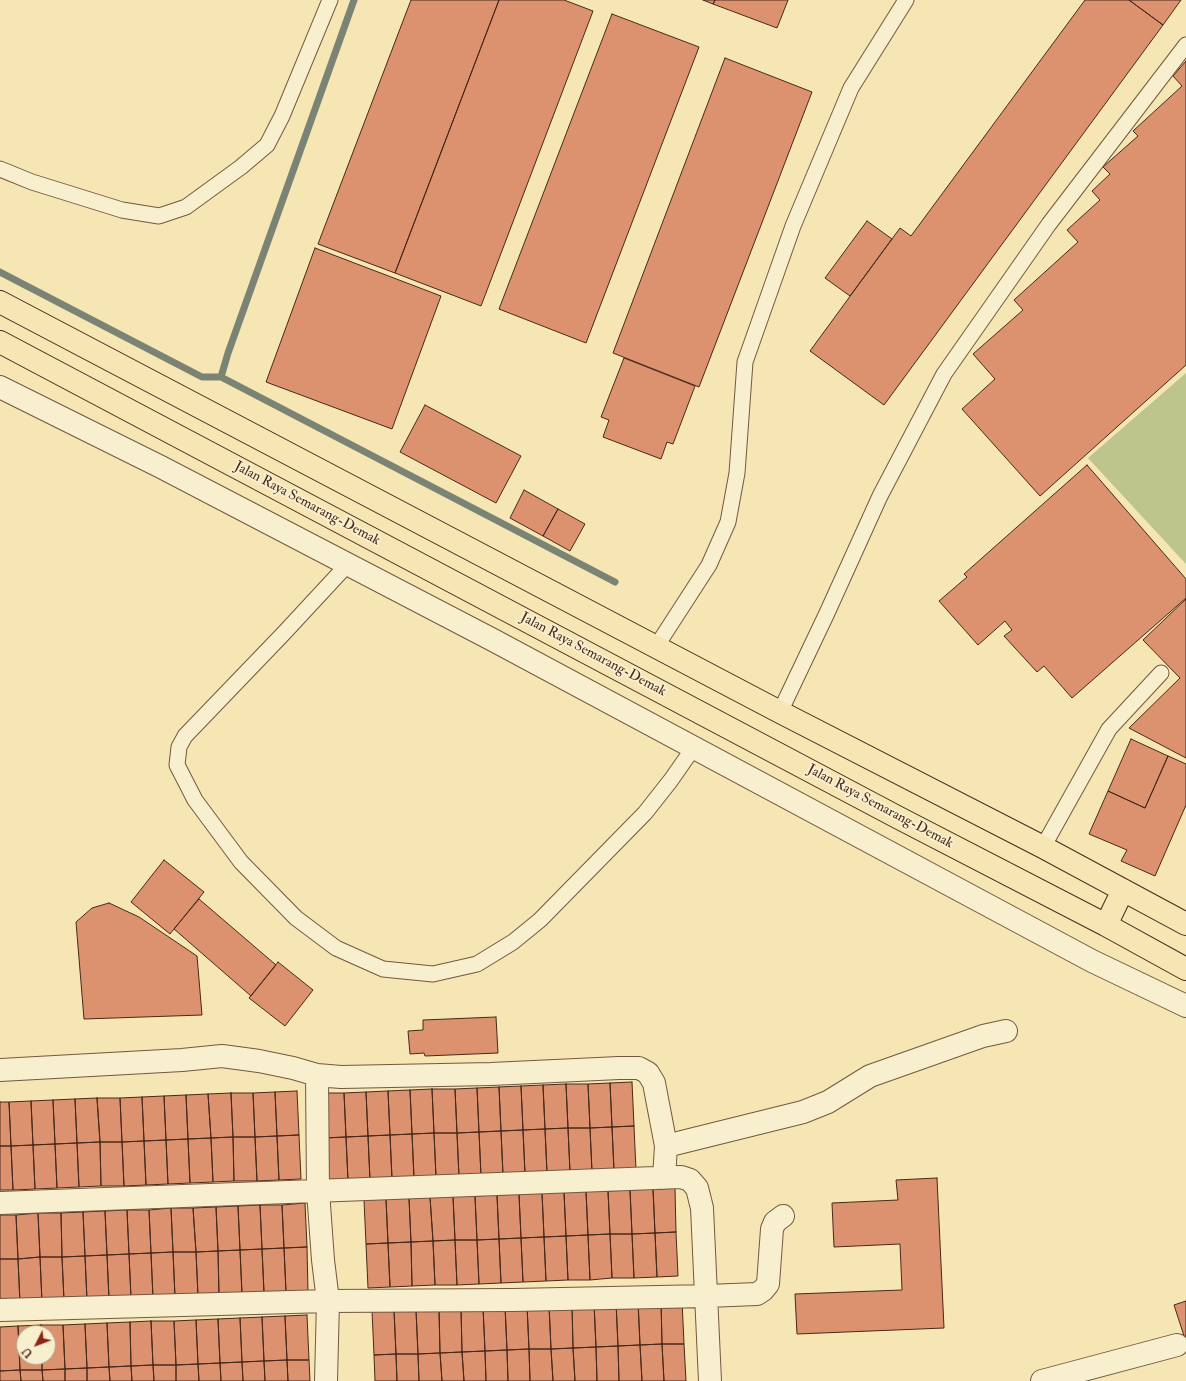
<!DOCTYPE html>
<html>
<head>
<meta charset="utf-8">
<style>
	body { margin:0 }
	#map { position:relative; width:1186px; height:1381px; overflow:hidden; background:#f5e6b4; font-family:"IM FELL Double Pica",serif }
	canvas { display:block }
	.north { position:absolute; left:16px; top:1325px; width:40px; height:40px; box-sizing:border-box; background:#f8efce; border:1px solid #b29f86; border-radius:50%; rotate:228deg; font-size:11px; font-weight:700; line-height:16px; text-align:center; color:#48281b }
	.north::after { content:''; display:block; margin:auto; width:14px; height:18px; background:#8f2418; clip-path:polygon(50% 0,100% 100%,50% 72%,0 100%) }
</style>
</head>
<body>
<div id="map">
<canvas width="1186" height="1381"></canvas>
<div class="north">U</div>
</div>
<script>
const ctx = document.querySelector('canvas').getContext('2d');
ctx.lineJoin = 'round';
function fillPath(path, color) { ctx.fillStyle = color; ctx.fill(path, 'evenodd'); }
const poly = rows => new Path2D(rows.map(r => 'M' + r).join(''));
function stroke(path, color, width, dash) { ctx.strokeStyle = color; ctx.lineWidth = width; ctx.lineCap = dash ? 'butt' : 'round'; ctx.setLineDash(dash || []); ctx.stroke(path); }
function write(font, color, halo, rows, align = 'center') {
  ctx.font = font + ' "IM FELL Double Pica",serif'; ctx.lineWidth = 4; ctx.setLineDash([]); ctx.textBaseline = 'middle'; ctx.strokeStyle = halo; ctx.fillStyle = color; for (const [text, x, y, turn = 0] of rows) {
    ctx.save(); ctx.translate(x, y); ctx.rotate((+turn || 0) * Math.PI / 180); ctx.textAlign = isNaN(turn) ? turn : align; if (halo) ctx.strokeText(text, 0, 0); ctx.fillText(text, 0, 0); ctx.restore();
  }
}
const green = poly([
	[1186,373,1186,564,1088,458]
]);
const stream = poly([
	[0,272,202,377,221,377,615,582],
	[221,377,228,353,354,0]
]);
const building = poly([
	[411,0,499,0,395,273,318,244,411,0],
	[499,0,564,0,593,11,481,306,395,273,499,0],
	[703,0,715,0,713,4,703,0],
	[715,0,788,0,777,28,713,4,715,0],
	[1085,0,1129,0,1163,25,884,405,810,351,900,228,911,236,1085,0],
	[1129,0,1181,0,1163,25,1129,0],
	[612,14,699,47,586,343,499,309,612,14],
	[725,58,812,92,699,387,613,353,725,58],
	[1186,61,1186,365,1040,496,962,409,995,379,973,354,1023,310,1014,300,1078,242,1067,230,1100,200,1092,191,1110,174,1103,167,1138,136,1133,131,1182,86,1173,76,1186,61],
	[867,221,892,239,850,296,825,278,867,221],
	[315,248,441,296,392,429,266,382,315,248],
	[624,358,695,386,673,444,667,442,661,459,603,437,609,420,601,417,624,358],
	[425,405,521,456,496,503,400,452,425,405],
	[1087,465,1186,579,1186,598,1072,698,1044,666,1037,672,1004,636,1012,630,1005,621,978,645,939,601,967,577,964,574,1087,465],
	[524,490,558,509,543,536,510,518,524,490],
	[558,509,585,524,570,551,543,536,558,509],
	[1186,599,1186,758,1129,728,1180,678,1143,640,1186,599],
	[1131,739,1168,756,1145,808,1108,791,1131,739],
	[1168,756,1186,764,1186,805,1155,876,1121,861,1127,850,1089,834,1108,791,1145,808,1168,756],
	[164,860,204,892,170,934,131,902,164,860],
	[199,899,276,965,251,996,174,929,199,899],
	[109,903,139,917,197,956,202,1015,84,1019,76,922,92,908,109,903],
	[278,962,313,990,285,1026,249,998,278,962],
	[496,1017,498,1053,425,1056,424,1053,410,1054,408,1031,423,1030,423,1020,496,1017],
	[632,1082,634,1126,612,1127,610,1083,632,1082],
	[610,1083,612,1127,590,1128,588,1084,610,1083],
	[566,1084,588,1084,590,1128,568,1128,566,1084],
	[566,1084,568,1128,545,1129,543,1085,566,1084],
	[543,1085,545,1129,523,1130,521,1086,543,1085],
	[521,1086,523,1130,501,1131,499,1087,521,1086],
	[499,1087,501,1131,479,1132,477,1088,499,1087],
	[477,1088,479,1132,457,1133,455,1089,477,1088],
	[432,1089,455,1089,457,1133,434,1133,432,1089],
	[432,1089,434,1133,412,1134,410,1090,432,1089],
	[410,1090,412,1134,390,1135,388,1091,410,1090],
	[297,1091,299,1135,277,1136,275,1092,297,1091],
	[388,1091,390,1135,368,1136,366,1092,388,1091],
	[275,1092,277,1136,255,1137,253,1093,275,1092],
	[366,1092,368,1136,346,1137,344,1093,366,1092],
	[231,1093,253,1093,255,1137,233,1137,231,1093],
	[231,1093,233,1137,211,1138,208,1094,231,1093],
	[322,1093,344,1093,346,1137,324,1138,322,1093],
	[208,1094,211,1138,188,1139,186,1095,208,1094],
	[186,1095,188,1139,166,1140,164,1096,186,1095],
	[164,1096,166,1140,144,1141,142,1097,164,1096],
	[142,1097,144,1141,122,1142,120,1098,142,1097],
	[97,1098,120,1098,122,1142,100,1142,97,1098],
	[97,1098,100,1142,77,1143,75,1099,97,1098],
	[75,1099,77,1143,55,1144,53,1100,75,1099],
	[53,1100,55,1144,33,1145,31,1101,53,1100],
	[31,1101,33,1145,11,1146,9,1102,31,1101],
	[0,1102,9,1102,11,1146,0,1146,0,1102],
	[634,1126,636,1170,614,1171,612,1127,634,1126],
	[612,1127,614,1171,592,1172,590,1128,612,1127],
	[568,1128,590,1128,592,1172,570,1172,568,1128],
	[568,1128,570,1172,547,1173,545,1129,568,1128],
	[545,1129,547,1173,525,1174,523,1130,545,1129],
	[523,1130,525,1174,503,1175,501,1131,523,1130],
	[501,1131,503,1175,481,1176,479,1132,501,1131],
	[479,1132,481,1176,459,1177,457,1133,479,1132],
	[434,1133,436,1177,414,1178,412,1134,434,1133],
	[434,1133,457,1133,459,1177,436,1177,434,1133],
	[412,1134,414,1178,392,1179,390,1135,412,1134],
	[299,1135,301,1179,279,1180,277,1136,299,1135],
	[390,1135,392,1179,370,1180,368,1136,390,1135],
	[277,1136,279,1180,257,1181,255,1137,277,1136],
	[368,1136,370,1180,348,1181,346,1137,368,1136],
	[233,1137,255,1137,257,1181,234,1181,233,1137],
	[233,1137,234,1181,213,1182,211,1138,233,1137],
	[346,1137,348,1181,325,1182,324,1138,346,1137],
	[211,1138,213,1182,190,1183,188,1139,211,1138],
	[188,1139,190,1183,168,1184,166,1140,188,1139],
	[166,1140,168,1184,146,1185,144,1141,166,1140],
	[144,1141,146,1185,124,1186,122,1142,144,1141],
	[100,1142,101,1186,79,1187,77,1143,100,1142],
	[100,1142,122,1142,124,1186,101,1186,100,1142],
	[77,1143,79,1187,57,1188,55,1144,77,1143],
	[55,1144,57,1188,35,1189,33,1145,55,1144],
	[33,1145,35,1189,13,1190,11,1146,33,1145],
	[0,1146,11,1146,13,1190,0,1190,0,1146],
	[937,1178,944,1328,797,1334,795,1294,902,1290,900,1244,834,1247,832,1203,898,1200,896,1180,937,1178],
	[675,1188,676,1232,655,1233,653,1189,675,1188],
	[653,1189,655,1233,632,1234,630,1190,653,1189],
	[630,1190,632,1234,610,1234,608,1191,630,1190],
	[586,1191,608,1191,610,1234,588,1235,586,1191],
	[586,1191,588,1235,566,1236,564,1192,586,1191],
	[564,1192,566,1236,544,1237,542,1193,564,1192],
	[542,1193,544,1237,521,1238,519,1194,542,1193],
	[519,1194,521,1238,499,1239,497,1195,519,1194],
	[497,1195,499,1239,477,1240,475,1196,497,1195],
	[453,1196,475,1196,477,1240,455,1240,453,1196],
	[453,1196,455,1240,433,1241,430,1197,453,1196],
	[430,1197,433,1241,411,1242,409,1198,430,1197],
	[409,1198,411,1242,388,1243,386,1199,409,1198],
	[386,1199,388,1243,366,1244,364,1200,386,1199],
	[305,1203,307,1247,284,1248,282,1205,305,1203],
	[260,1205,282,1205,284,1248,262,1249,260,1205],
	[260,1205,262,1249,240,1250,238,1206,260,1205],
	[238,1206,240,1250,218,1251,216,1207,238,1206],
	[216,1207,218,1251,196,1252,193,1208,216,1207],
	[171,1208,193,1208,196,1252,173,1252,171,1208],
	[171,1208,173,1252,151,1253,149,1210,171,1208],
	[127,1210,149,1210,151,1253,129,1254,127,1210],
	[127,1210,129,1254,107,1255,105,1211,127,1210],
	[105,1211,107,1255,85,1256,83,1212,105,1211],
	[83,1212,85,1256,62,1257,61,1213,83,1212],
	[38,1213,61,1213,62,1257,40,1257,38,1213],
	[38,1213,40,1257,18,1259,16,1215,38,1213],
	[0,1215,16,1215,18,1259,0,1259,0,1215],
	[676,1232,678,1276,657,1277,655,1233,676,1232],
	[655,1233,657,1277,634,1278,632,1234,655,1233],
	[610,1234,632,1234,634,1278,612,1278,610,1234],
	[610,1234,612,1278,590,1280,588,1235,610,1234],
	[588,1235,590,1280,568,1280,566,1236,588,1235],
	[566,1236,568,1280,546,1281,544,1237,566,1236],
	[544,1237,546,1281,523,1282,521,1238,544,1237],
	[521,1238,523,1282,501,1283,499,1239,521,1238],
	[499,1239,501,1283,479,1284,477,1240,499,1239],
	[455,1240,477,1240,479,1284,457,1285,455,1240],
	[455,1240,457,1285,435,1285,433,1241,455,1240],
	[433,1241,435,1285,412,1286,411,1242,433,1241],
	[411,1242,412,1286,390,1287,388,1243,411,1242],
	[388,1243,390,1287,368,1288,366,1244,388,1243],
	[307,1247,308,1292,286,1292,284,1248,307,1247],
	[284,1248,286,1292,264,1293,262,1249,284,1248],
	[262,1249,264,1293,242,1294,240,1250,262,1249],
	[240,1250,242,1294,219,1295,218,1251,240,1250],
	[218,1251,219,1295,198,1296,196,1252,218,1251],
	[173,1252,196,1252,198,1296,175,1297,173,1252],
	[173,1252,175,1297,153,1298,151,1253,173,1252],
	[151,1253,153,1298,131,1298,129,1254,151,1253],
	[129,1254,131,1298,109,1299,107,1255,129,1254],
	[107,1255,109,1299,87,1300,85,1256,107,1255],
	[85,1256,87,1300,64,1301,62,1257,85,1256],
	[40,1257,62,1257,64,1301,42,1302,40,1257],
	[40,1257,42,1302,20,1303,18,1259,40,1257],
	[0,1259,18,1259,20,1303,0,1303,0,1259],
	[661,1300,682,1300,684,1344,662,1344,661,1300],
	[661,1300,662,1344,640,1345,638,1301,661,1300],
	[638,1301,640,1345,618,1346,616,1302,638,1301],
	[1186,1301,1186,1342,1174,1305,1186,1301],
	[616,1302,618,1346,596,1347,594,1303,616,1302],
	[594,1303,596,1347,573,1348,572,1304,594,1303],
	[572,1304,573,1348,551,1349,549,1305,572,1304],
	[527,1305,549,1305,551,1349,529,1349,527,1305],
	[527,1305,529,1349,507,1350,505,1306,527,1305],
	[505,1306,507,1350,485,1351,483,1307,505,1306],
	[483,1307,485,1351,462,1352,461,1308,483,1307],
	[461,1308,462,1352,440,1353,439,1309,461,1308],
	[439,1309,440,1353,418,1354,416,1310,439,1309],
	[394,1310,416,1310,418,1354,396,1354,394,1310],
	[394,1310,396,1354,374,1355,372,1311,394,1310],
	[307,1315,309,1360,287,1360,285,1316,307,1315],
	[285,1316,287,1360,264,1361,262,1317,285,1316],
	[262,1317,264,1361,242,1362,240,1318,262,1317],
	[240,1318,242,1362,220,1363,218,1319,240,1318],
	[218,1319,220,1363,198,1364,196,1320,218,1319],
	[196,1320,198,1364,176,1365,174,1321,196,1320],
	[151,1321,174,1321,176,1365,153,1365,151,1321],
	[151,1321,153,1365,131,1366,130,1322,151,1321],
	[130,1322,131,1366,109,1367,107,1323,130,1322],
	[107,1323,109,1367,87,1368,85,1324,107,1323],
	[85,1324,87,1368,65,1369,63,1325,85,1324],
	[41,1325,63,1325,65,1369,42,1370,42,1357,48,1357,48,1333,41,1333,41,1325],
	[41,1325,41,1333,24,1333,24,1357,42,1357,42,1370,20,1370,18,1326,41,1325],
	[18,1326,20,1370,0,1371,0,1327,18,1326],
	[662,1344,684,1344,686,1381,664,1381,662,1344],
	[662,1344,664,1381,642,1381,640,1345,662,1344],
	[640,1345,642,1381,619,1381,618,1346,640,1345],
	[618,1346,619,1381,597,1381,596,1347,618,1346],
	[596,1347,597,1381,575,1381,573,1348,596,1347],
	[573,1348,575,1381,553,1381,551,1349,573,1348],
	[529,1349,551,1349,553,1381,530,1381,529,1349],
	[529,1349,530,1381,508,1381,507,1350,529,1349],
	[507,1350,508,1381,486,1381,485,1351,507,1350],
	[485,1351,486,1381,464,1381,462,1352,485,1351],
	[462,1352,464,1381,442,1381,440,1353,462,1352],
	[440,1353,442,1381,419,1381,418,1354,440,1353],
	[396,1354,418,1354,419,1381,397,1381,396,1354],
	[396,1354,397,1381,375,1381,374,1355,396,1354],
	[287,1360,309,1360,310,1381,288,1381,287,1360],
	[287,1360,288,1381,265,1381,264,1361,287,1360],
	[264,1361,265,1381,243,1381,242,1362,264,1361],
	[242,1362,243,1381,221,1381,220,1363,242,1362],
	[220,1363,221,1381,199,1381,198,1364,220,1363],
	[198,1364,199,1381,176,1381,176,1365,198,1364],
	[153,1365,176,1365,176,1381,154,1381,153,1365],
	[153,1365,154,1381,132,1381,131,1366,153,1365],
	[131,1366,132,1381,110,1381,109,1367,131,1366],
	[109,1367,110,1381,87,1381,87,1368,109,1367],
	[87,1368,87,1381,65,1381,65,1369,87,1368],
	[65,1369,65,1381,43,1381,42,1370,65,1369],
	[20,1370,42,1370,43,1381,21,1381,20,1370],
	[20,1370,21,1381,0,1381,0,1371,20,1370]
]);
const service = poly([
	[0,169,32,182,122,210,159,216,186,207,241,167,267,145,282,116,330,0],
	[348,564,284,633,185,736,179,747,177,765,195,800,241,862,296,918,336,948,383,969,433,974,477,964,513,942,540,920,645,813,671,780,694,747],
	[656,647,709,565,728,522,737,473,745,362,793,226,851,88,906,0],
	[780,712,827,613,880,496,944,374,1049,224,1186,45],
	[1043,847,1109,729,1161,673]
]);
const minor = poly([
	[0,387,161,467,493,640,1092,961,1186,1006],
	[0,1070,182,1060,222,1056,259,1061,293,1068,317,1075,341,1077,491,1074,619,1068,639,1068,648,1073,654,1083,666,1146,664,1178],
	[317,1075,318,1191,323,1260,328,1301,513,1300,707,1296,757,1294,763,1290,768,1284,772,1229,775,1222,783,1216],
	[666,1146,803,1112,828,1102,870,1076,983,1036,1006,1031],
	[0,1203,681,1177,690,1180,697,1188,702,1208,710,1381],
	[0,1310,328,1301,326,1381],
	[1042,1381,1177,1345]
]);
const trunk = poly([
	[0,302,780,712,1043,847,1186,924],
	[0,342,899,818,1106,925,1186,969],
	[1106,925,1123,890]
]);
const streetNames = [
	["Jalan Raya Semarang-Demak",307,504,28],
	["Jalan Raya Semarang-Demak",593,655,28],
	["Jalan Raya Semarang-Demak",880,807,28]
];
fillPath(green, '#bdc48c');
stroke(stream, '#7a8374', 7);
fillPath(building, '#dc926f');
stroke(building, '#48281b', 1);
stroke(service, '#735841', 17);
stroke(minor, '#735841', 24);
stroke(trunk, '#48281b', 24);
stroke(service, '#f8efce', 15);
stroke(minor, '#f8efce', 22);
stroke(trunk, '#f5e6b4', 22);
write('14px', '#48281b', '#f8efce', streetNames);
</script>
</body>
</html>
